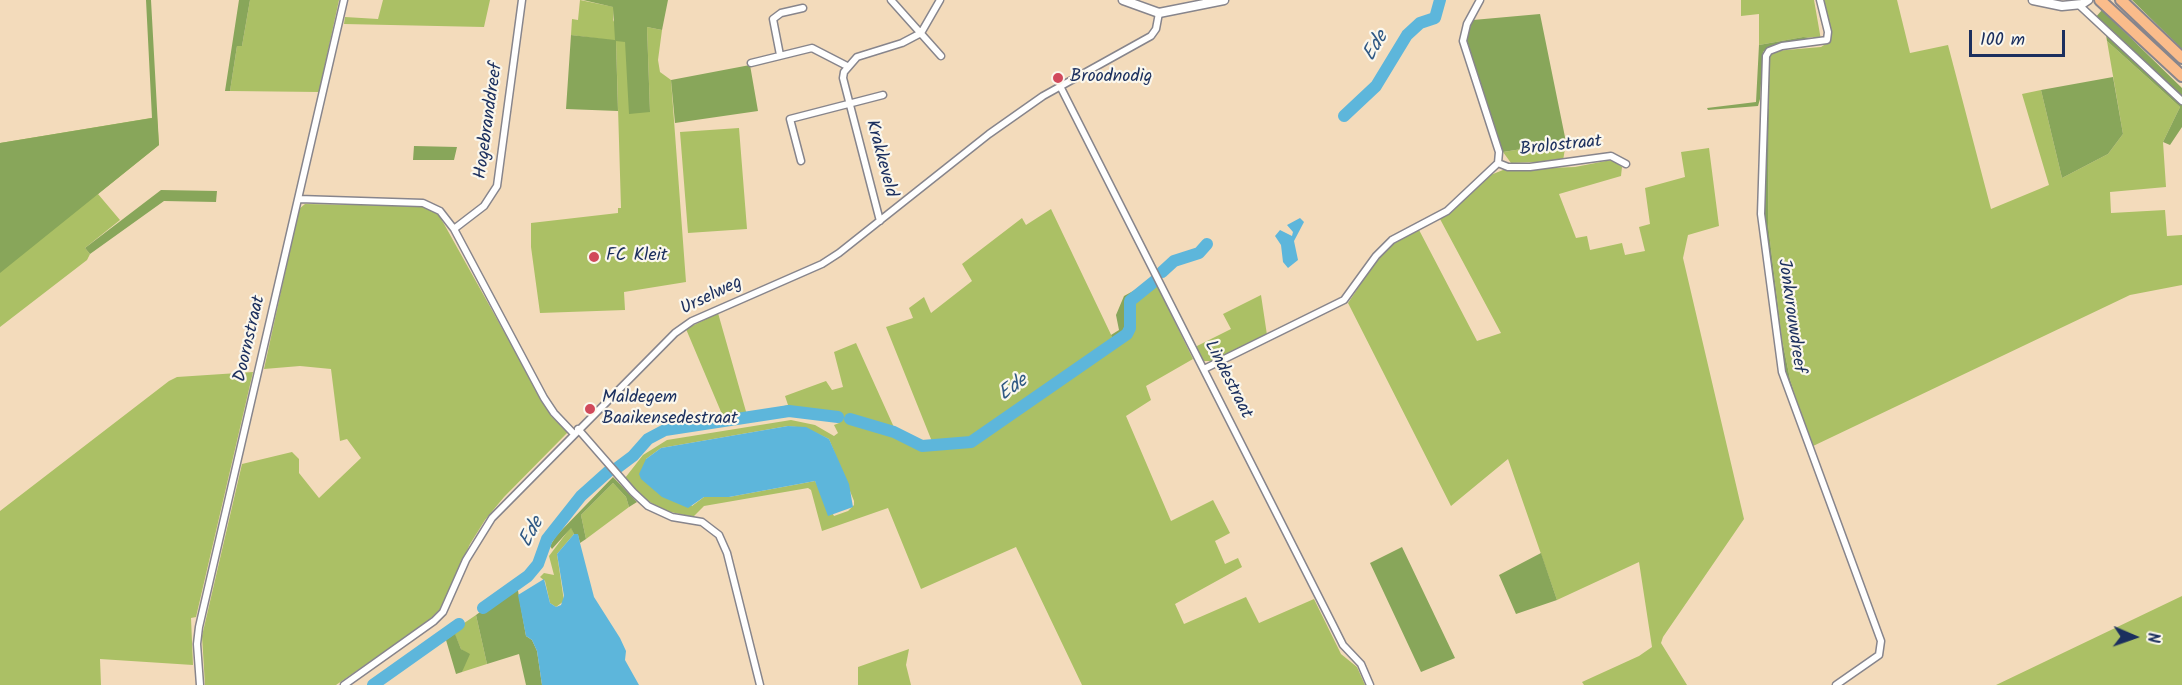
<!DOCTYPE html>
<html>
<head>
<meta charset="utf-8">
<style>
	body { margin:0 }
	#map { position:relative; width:2182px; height:685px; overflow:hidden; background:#f3dbbb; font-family:Kalam,sans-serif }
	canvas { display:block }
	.north { position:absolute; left:2104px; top:607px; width:60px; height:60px; -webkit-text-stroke:4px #fbf7ec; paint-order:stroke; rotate:92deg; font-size:16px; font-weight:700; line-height:24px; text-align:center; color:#1b2f5e }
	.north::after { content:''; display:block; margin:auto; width:21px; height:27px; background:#1b2f5e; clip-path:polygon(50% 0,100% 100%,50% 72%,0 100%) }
	.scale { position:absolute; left:1969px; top:30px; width:96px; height:27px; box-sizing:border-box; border:3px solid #1b2f5e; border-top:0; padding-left:8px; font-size:18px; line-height:21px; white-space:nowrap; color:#1b2f5e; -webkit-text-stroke:4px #fbf7ec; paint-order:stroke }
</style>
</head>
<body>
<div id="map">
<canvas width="2182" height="685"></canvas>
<div class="north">N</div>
<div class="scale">100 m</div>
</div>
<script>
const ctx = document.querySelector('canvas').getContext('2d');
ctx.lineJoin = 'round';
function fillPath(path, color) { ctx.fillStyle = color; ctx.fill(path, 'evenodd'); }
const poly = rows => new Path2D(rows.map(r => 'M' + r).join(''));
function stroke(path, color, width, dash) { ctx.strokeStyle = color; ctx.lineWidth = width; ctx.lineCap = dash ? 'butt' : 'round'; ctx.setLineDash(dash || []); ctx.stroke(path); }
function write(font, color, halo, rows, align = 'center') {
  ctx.font = font + ' Kalam,sans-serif'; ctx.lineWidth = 4.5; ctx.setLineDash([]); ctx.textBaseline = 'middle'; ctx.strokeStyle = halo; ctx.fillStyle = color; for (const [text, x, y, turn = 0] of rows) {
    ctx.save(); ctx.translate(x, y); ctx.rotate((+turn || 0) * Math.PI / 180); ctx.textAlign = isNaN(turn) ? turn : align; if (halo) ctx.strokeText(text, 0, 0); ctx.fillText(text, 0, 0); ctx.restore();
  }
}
const green = poly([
	[250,0,339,0,319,92,230,91,237,46,242,46],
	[383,0,490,0,484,27,344,24,345,17,378,19],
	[580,0,614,7,613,20,625,42,650,112,647,27,662,30,658,60,660,72,671,80,686,282,624,292,625,310,540,313,531,247,531,223,618,213,618,208,621,208,616,41,571,35,572,19,578,20],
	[1741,0,1814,0,1821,40,1815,41,1813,37,1803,37,1759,45,1759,14,1741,16],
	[1823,0,1897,0,1910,53,1948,45,1991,209,2049,185,2022,94,2041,90,2062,178,2108,154,2123,134,2107,41,2180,107,2163,142,2166,187,2110,192,2111,213,2165,210,2167,236,2182,235,2182,285,2130,295,1811,447,1790,379,1782,339,1768,224,1769,110,1764,108,1767,64,1770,55,1775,51,1821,47,1830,41,1831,35],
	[157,117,159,145,98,194,120,220,85,248,90,254,87,260,0,327,0,143],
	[739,128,747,229,688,233,680,132],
	[1566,142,1563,161,1511,163,1503,152],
	[1709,148,1719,226,1688,235,1683,258,1744,519,1663,637,1661,643,1687,685,1584,685,1582,682,1639,656,1652,647,1639,562,1557,600,1508,459,1451,506,1348,303,1378,258,1394,240,1418,228,1477,341,1501,333,1440,219,1453,211,1488,176,1503,170,1575,167,1611,160,1618,164,1622,167,1621,176,1559,194,1576,238,1587,236,1590,250,1622,243,1625,255,1645,251,1639,227,1650,224,1645,188,1685,177,1681,152],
	[305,204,418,206,430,208,439,215,551,416,568,432,504,497,485,520,470,544,440,609,426,623,336,685,205,685,202,636,242,464,292,452,299,459,299,473,319,498,361,458,347,439,340,441,331,369,300,366,264,369,299,209],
	[1051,209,1115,343,1129,330,1127,310,1131,301,1138,297,1135,290,1154,279,1193,359,1146,386,1151,400,1126,416,1171,521,1213,500,1230,533,1215,541,1225,564,1238,558,1242,567,1175,604,1184,624,1246,597,1259,623,1314,599,1341,654,1357,667,1365,685,1082,685,1016,547,921,589,888,508,822,531,811,490,808,488,704,506,693,517,662,510,638,494,625,478,643,455,667,440,791,420,815,425,834,436,838,433,834,425,839,423,837,417,817,416,817,414,794,408,792,415,727,426,686,329,718,313,747,415,788,405,785,396,826,381,832,390,843,387,834,352,856,343,897,434,923,444,933,444,886,327,913,318,909,308,924,297,931,313,972,281,962,264,1022,218,1026,225],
	[788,426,806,428,829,439,854,501,854,505,848,511,834,516,815,481,729,497,704,497,692,506,646,459,661,448],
	[1261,295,1267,335,1216,361,1203,361,1195,347,1231,329,1223,314],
	[253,372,196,617,191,618,193,665,100,659,101,685,0,685,0,511,169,381,177,377],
	[613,483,626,497,629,507,586,539,581,515],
	[571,527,574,534,557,554,564,601,556,607,550,603,545,581,540,577,544,573,554,575,549,556],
	[2182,596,2182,685,1996,685],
	[476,615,487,664,462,672,465,652,461,649,455,635,446,640,445,636],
	[909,649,906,665,911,685,858,685,858,667]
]);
const forest = poly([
	[146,0,151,0,159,145,0,273,0,143,152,118],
	[239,0,250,0,242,46,237,46,230,91,225,91],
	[583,0,668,0,662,30,647,27,650,112,629,114,625,42,616,41,618,111,566,109,571,35,615,40,613,7],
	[2132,0,2182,0,2182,49],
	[2102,10,2182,88,2182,127,2170,145,2163,142,2180,107,2107,41,2106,35,2109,30,2095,18],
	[1540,14,1566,142,1503,152,1466,40,1468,30,1473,20],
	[1803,37,1816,38,1815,41,1808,42,1775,45,1767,48,1763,52,1760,99,1758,106,1708,110,1707,108,1756,102,1759,45],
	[750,65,758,111,675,123,671,80],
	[2113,77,2123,134,2108,154,2062,178,2041,90],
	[1764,108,1769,109,1768,224,1782,339,1790,379,1811,447,1784,372,1763,214],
	[414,146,457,147,454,160,413,160],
	[161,190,217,191,216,202,164,201,90,254,85,248],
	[1135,290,1139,297,1131,301,1127,310,1129,330,1115,343,1111,335,1119,330,1116,315,1124,296],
	[613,477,637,502,629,507,626,497,613,483,581,515,586,539,580,543,578,535,574,534,571,528,552,549,550,546,556,536],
	[1402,547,1455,658,1421,672,1370,563],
	[1541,553,1557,600,1516,614,1499,575],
	[517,585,526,636,532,640,537,651,542,685,526,685,519,654,487,664,476,615],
	[455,634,461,649,470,654,462,672,456,674,446,640]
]);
const water = poly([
	[1300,218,1304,222,1294,241,1298,260,1288,268,1283,262,1281,245,1275,236,1280,230,1292,236,1293,232,1287,225],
	[788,426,806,427,829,439,849,484,853,507,828,516,815,481,729,497,704,497,688,508,662,497,641,479,639,474,646,459,661,448],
	[574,534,578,534,580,543,594,597,620,638,626,651,625,660,639,685,542,685,537,651,532,640,526,636,518,595,544,579,550,603,556,607,561,605,564,596,557,554]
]);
const river = poly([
	[1344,116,1376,86,1407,35,1420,23,1435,18,1440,0],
	[1162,272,1174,261,1199,253,1207,244],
	[850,419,894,432,922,446,971,442,1127,334,1130,328,1130,301,1156,280],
	[617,468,633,456,648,439,665,430,789,411,838,417],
	[483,608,528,576,538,564,547,539,581,496,610,470],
	[373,685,459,624]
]);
const minor = poly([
	[891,0,941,56],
	[1820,0,1828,32,1827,40,1782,46,1769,51,1766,56,1761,214,1782,372,1881,641,1879,655,1836,685],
	[2079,5,2182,101],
	[780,55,773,19,781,13,803,8],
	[751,63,812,48,847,66],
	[1060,86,1332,623,1343,645,1361,664,1370,685],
	[801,161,790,119,883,95],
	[1498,163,1508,167,1530,167,1611,156,1626,164],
	[299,199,423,203,440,211,454,229,544,398,554,413,574,434],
	[880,221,843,78,844,72,857,57,902,43,921,33,940,0],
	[454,229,484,206,497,186,522,0],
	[1204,369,1344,300,1376,256,1392,240,1447,211,1498,163,1499,152,1463,41,1467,24,1480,0],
	[578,429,633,492,648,506,672,517,702,522,719,535,727,553,760,685],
	[200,685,197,644,199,627,344,0],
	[344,685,434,621,443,612,466,560,492,518,675,333,692,321,822,264,839,253,989,134,1043,96,1151,36,1156,29,1159,13]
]);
const tertiary = poly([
	[1123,0,1159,13,1224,0],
	[2033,0,2062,6,2082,4,2088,0]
]);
const trunk = poly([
	[2100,0,2182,76],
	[2121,0,2182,58]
]);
const markers = [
	[1058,78,6,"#d1495b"],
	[594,257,6,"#d1495b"],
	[590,409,6,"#d1495b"]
];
const poiNames = [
	["Broodnodig",1070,78],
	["FC Kleit",606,257],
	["Maldegem",602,399],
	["Baaikensedestraat",602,420]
];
const streetNames = [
	["Hogebranddreef",490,121,-82],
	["Brolostraat",1561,147,-6],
	["Krakkeveld",880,159,75],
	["Urselweg",712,297,-26],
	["Jonkvrouwdreef",1790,316,82],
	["Doornstraat",251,339,-77],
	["Lindestraat",1227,380,63]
];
const waterNames = [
	["Ede",1377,47,-59],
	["Ede",1014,389,-35],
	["Ede",533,533,-61]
];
fillPath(green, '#abc065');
fillPath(forest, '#88a65a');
fillPath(water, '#5db6db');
stroke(river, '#5db6db', 12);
stroke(minor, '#87858c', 9);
stroke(tertiary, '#87858c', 11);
stroke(trunk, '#87858c', 14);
stroke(minor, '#fff', 6);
stroke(tertiary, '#fff', 8);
stroke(trunk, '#fabc8b', 10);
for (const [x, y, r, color] of markers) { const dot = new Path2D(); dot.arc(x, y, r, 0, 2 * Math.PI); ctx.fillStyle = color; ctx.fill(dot); stroke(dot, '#fbf7ec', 2); }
write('18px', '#1b2f5e', '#fbf7ec', poiNames, 'left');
write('18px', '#1b2f5e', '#fbf7ec', streetNames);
write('italic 20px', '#2f5884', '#fbf7ec', waterNames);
</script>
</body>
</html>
